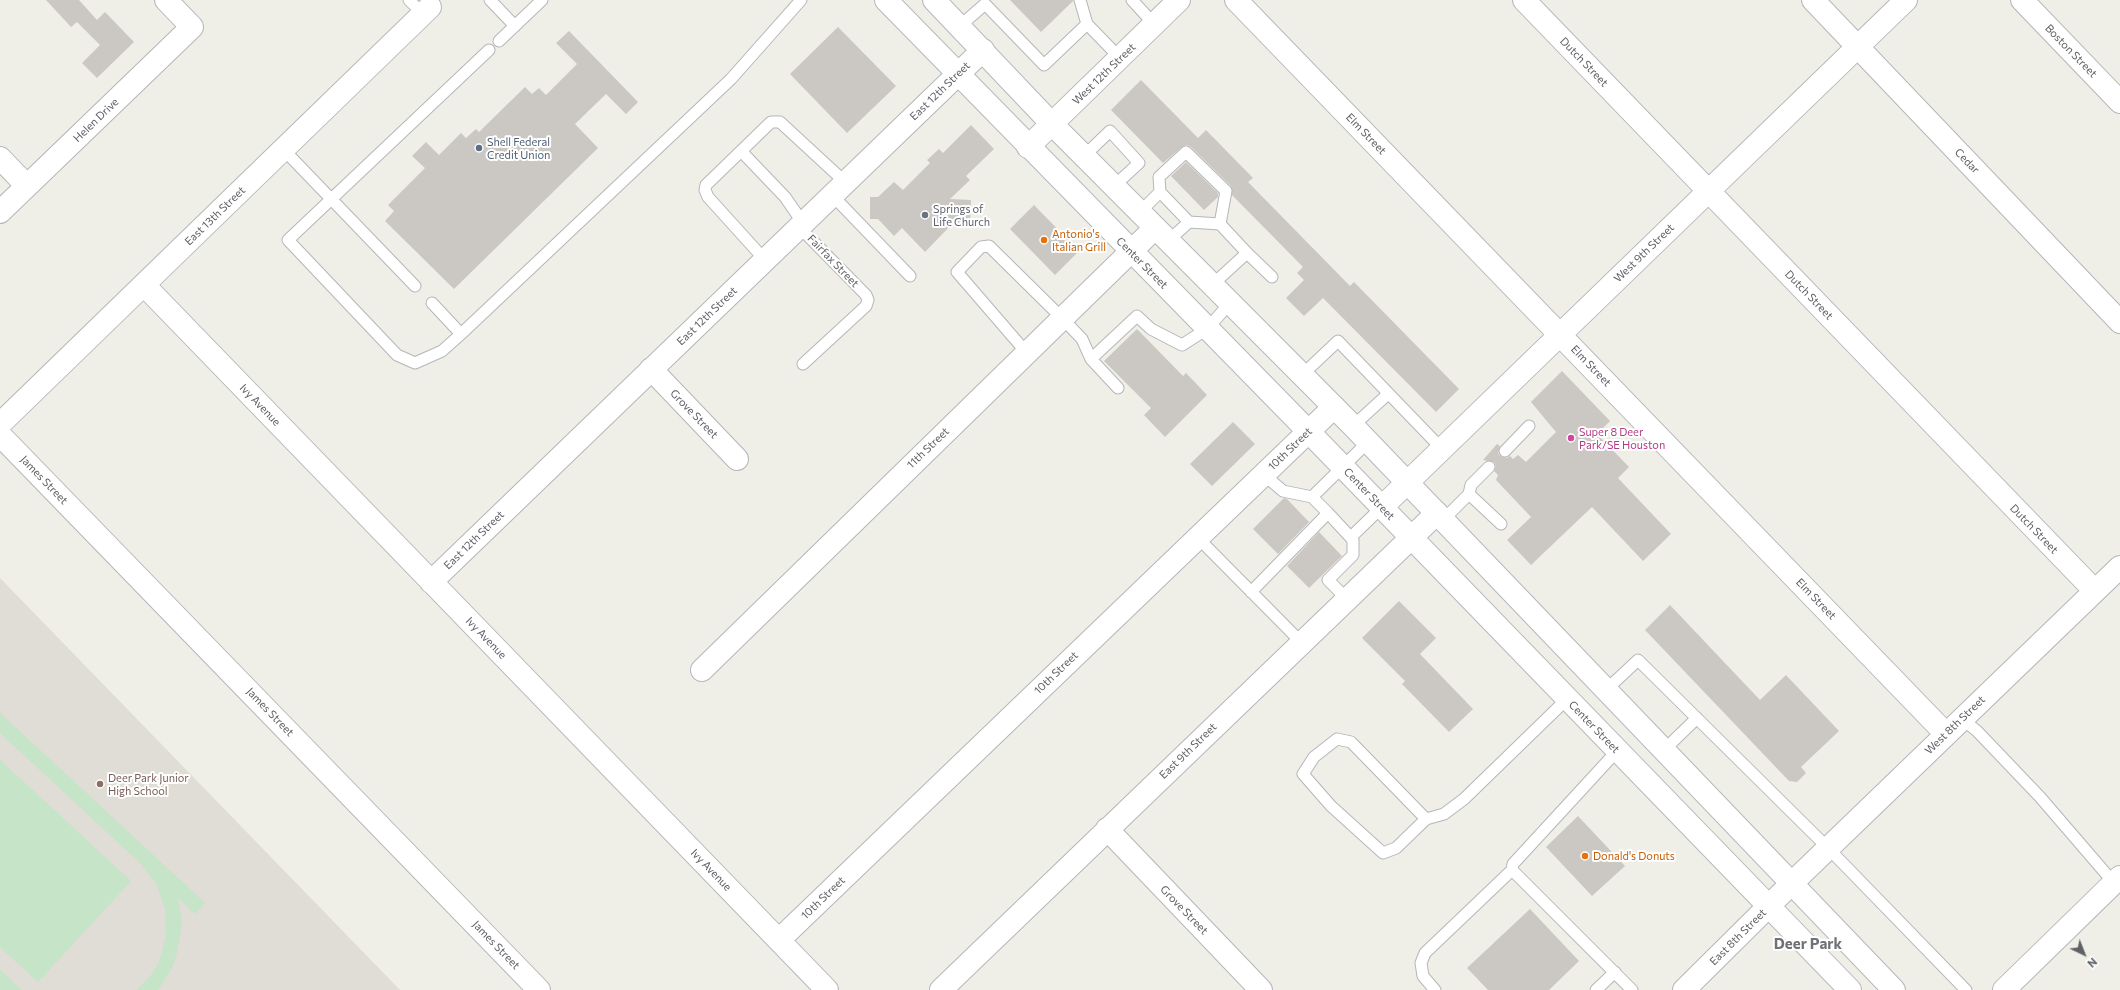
<!DOCTYPE html>
<html>
<head>
<meta charset="utf-8">
<style>
	body { margin:0 }
	#map { position:relative; width:2120px; height:990px; overflow:hidden; background:#efeee7; font-family:Commissioner,sans-serif }
	canvas { display:block }
	.north { position:absolute; left:2064px; top:934px; width:40px; height:40px; -webkit-text-stroke:3px #fff; paint-order:stroke; rotate:137deg; font-size:11px; font-weight:700; line-height:16px; text-align:center; color:#5e6165 }
	.north::after { content:''; display:block; margin:auto; width:14px; height:18px; background:#5e6165; clip-path:polygon(50% 0,100% 100%,50% 72%,0 100%) }
</style>
</head>
<body>
<div id="map">
<canvas width="2120" height="990"></canvas>
<div class="north">N</div>
</div>
<script>
const ctx = document.querySelector('canvas').getContext('2d');
ctx.lineJoin = 'round';
function fillPath(path, color) { ctx.fillStyle = color; ctx.fill(path, 'evenodd'); }
const poly = rows => new Path2D(rows.map(r => 'M' + r).join(''));
function stroke(path, color, width, dash) { ctx.strokeStyle = color; ctx.lineWidth = width; ctx.lineCap = dash ? 'butt' : 'round'; ctx.setLineDash(dash || []); ctx.stroke(path); }
function write(font, color, halo, rows, align = 'center') {
  ctx.font = font + ' Commissioner,sans-serif'; ctx.lineWidth = 4; ctx.setLineDash([]); ctx.textBaseline = 'middle'; ctx.strokeStyle = halo; ctx.fillStyle = color; for (const [text, x, y, turn = 0] of rows) {
    ctx.save(); ctx.translate(x, y); ctx.rotate((+turn || 0) * Math.PI / 180); ctx.textAlign = isNaN(turn) ? turn : align; if (halo) ctx.strokeText(text, 0, 0); ctx.fillText(text, 0, 0); ctx.restore();
  }
}
const education = poly([
	[0,578,400,990,0,990]
]);
const green = poly([
	[0,713,205,903,195,914,178,898,182,922,177,953,172,968,158,990,137,990,152,974,159,962,166,936,165,909,156,883,139,862,0,733],
	[0,760,131,881,38,982,0,947],
	[0,970,21,989,22,990,0,990]
]);
const building = poly([
	[46,0,79,0,97,20,105,12,134,42,97,78,82,63,100,45,77,22,71,27],
	[1010,0,1073,0,1073,1,1041,32],
	[838,27,896,86,847,133,790,74],
	[569,31,638,102,626,114,606,94,575,124,598,148,454,289,385,221,394,211,388,205,425,168,412,156,426,142,439,155,461,133,466,138,476,129,479,132,525,87,532,94,539,88,546,95,577,64,556,43],
	[1141,80,1198,138,1206,130,1253,178,1248,182,1350,286,1354,282,1459,389,1436,412,1323,298,1304,316,1286,298,1304,280,1297,273,1303,267,1232,195,1231,186,1191,147,1187,145,1182,147,1163,163,1111,110],
	[971,125,994,149,966,176,970,180,950,199,971,200,970,223,954,222,925,252,902,228,894,236,878,219,870,219,870,197,878,197,894,182,903,190,930,163,927,160,939,149,943,153],
	[1186,162,1218,193,1218,197,1204,210,1171,176],
	[1034,205,1079,251,1055,275,1010,229],
	[1137,329,1183,376,1186,373,1207,395,1165,437,1144,415,1151,408,1104,361],
	[1562,371,1610,421,1597,434,1629,467,1618,478,1671,534,1643,561,1592,507,1531,565,1507,540,1531,517,1496,480,1498,475,1494,471,1496,466,1494,462,1483,460,1497,444,1500,446,1498,453,1500,456,1507,458,1510,456,1513,459,1518,455,1526,462,1556,432,1531,402],
	[1233,422,1255,444,1212,486,1190,464],
	[1284,498,1287,499,1309,522,1278,554,1253,529],
	[1319,532,1342,556,1309,588,1287,566],
	[1399,601,1436,638,1420,654,1473,709,1449,732,1402,684,1405,681,1362,638],
	[1670,605,1760,700,1786,675,1839,731,1801,767,1806,773,1797,782,1789,781,1645,630],
	[1578,816,1625,866,1592,896,1546,847],
	[1530,909,1579,961,1549,990,1488,990,1467,968]
]);
const service = poly([
	[409,0,423,14],
	[490,0,515,26],
	[1080,0,1087,24],
	[1132,0,1154,24],
	[960,26,985,4,1044,65,1087,24,1120,58],
	[499,41,542,0],
	[283,149,415,286],
	[741,151,785,197,803,223,806,234,866,295,868,300,866,306,803,364],
	[1084,156,1110,131,1139,163,1114,186],
	[1160,192,1159,177,1186,152,1226,191,1220,224],
	[832,195,910,276],
	[1140,212,1160,192,1189,222,1168,241],
	[1189,222,1220,224,1247,253,1212,285],
	[1247,253,1272,277],
	[765,260,708,197,705,190,706,185,771,122,780,122,845,182],
	[432,303,461,334,731,79,801,0],
	[461,334,442,351,415,363,397,355,288,240,489,50],
	[1026,352,957,272,981,247,989,246,1062,318,1082,339,1091,359,1118,388],
	[1091,359,1137,316,1151,329,1182,345,1207,329,1230,303],
	[1302,375,1338,341,1442,449],
	[1353,426,1388,394],
	[1505,451,1529,426],
	[1263,474,1283,491,1312,497,1368,442],
	[1469,494,1471,485,1489,467],
	[1328,513,1353,540,1353,555,1328,580,1347,599],
	[1443,520,1469,494,1501,524],
	[1197,537,1301,642],
	[1351,537,1382,507],
	[1251,592,1328,513,1312,497],
	[1606,690,1638,660,1828,848,1966,990],
	[1962,719,1977,731,2040,797,2114,883],
	[1664,750,1697,718],
	[1617,751,1513,864,1512,870,1632,990],
	[1426,819,1396,848,1383,853,1331,806,1303,774,1314,757,1337,739,1351,742,1426,819,1444,814,1464,799,1567,699],
	[1435,990,1423,976,1421,963,1425,953,1512,870],
	[1596,990,1615,972]
]);
const minor = poly([
	[1236,0,1946,734],
	[1524,0,2095,591],
	[1813,0,2120,322],
	[2022,0,2120,102],
	[1028,147,1179,0],
	[0,158,27,186],
	[0,212,192,27,166,0],
	[144,285,827,990],
	[651,369,737,459],
	[0,435,539,990],
	[1382,507,1906,0],
	[431,582,983,50],
	[702,670,1155,228],
	[1107,829,1261,990],
	[1791,884,2120,567],
	[779,940,1334,407],
	[941,990,1437,513],
	[2004,990,2120,877]
]);
const tertiary = poly([
	[1684,990,1791,884]
]);
const secondary = poly([
	[886,0,1308,431,1850,990],
	[934,0,1051,123,1353,426,1894,990],
	[0,424,430,7]
]);
const markers = [
	[479,148,4,"#5c6f8a"],
	[925,215,4,"#6b7280"],
	[1044,240,4,"#e8710a"],
	[1571,438,4,"#d1479c"],
	[100,784,4,"#8d6e63"],
	[1585,856,4,"#e8710a"]
];
const streetNames = [
	["Boston Street",2071,51,46],
	["Dutch Street",1584,62,46],
	["West 12th Street",1104,74,-44],
	["East 12th Street",940,91,-44],
	["Helen Drive",96,120,-44],
	["Elm Street",1366,134,46],
	["Cedar",1967,161,46],
	["East 13th Street",215,216,-44],
	["West 9th Street",1644,253,-44],
	["Fairfax Street",833,261,46],
	["Center Street",1142,263,45],
	["Dutch Street",1809,295,46],
	["East 12th Street",707,316,-44],
	["Elm Street",1591,366,46],
	["Ivy Avenue",260,405,46],
	["Grove Street",694,414,46],
	["11th Street",928,448,-44],
	["10th Street",1290,449,-44],
	["James Street",44,480,46],
	["Center Street",1369,494,46],
	["Dutch Street",2034,529,46],
	["East 12th Street",474,540,-44],
	["Elm Street",1816,599,46],
	["Ivy Avenue",486,638,46],
	["10th Street",1056,673,-44],
	["James Street",270,712,46],
	["West 8th Street",1955,725,-44],
	["Center Street",1594,727,46],
	["East 9th Street",1188,751,-44],
	["Ivy Avenue",711,870,46],
	["10th Street",823,898,-44],
	["Grove Street",1184,910,46],
	["East 8th Street",1738,937,-45],
	["James Street",496,945,46]
];
const serviceNames = [
	["Shell Federal",487,142],
	["Credit Union",487,155]
];
const worshipNames = [
	["Springs of",933,209],
	["Life Church",933,222]
];
const foodNames = [
	["Antonio's",1052,234],
	["Italian Grill",1052,247],
	["Donald's Donuts",1593,856]
];
const hotelNames = [
	["Super 8 Deer",1579,432],
	["Park/SE Houston",1579,445]
];
const educationNames = [
	["Deer Park Junior",108,778],
	["High School",108,791]
];
const districtNames = [
	["Deer Park",1808,944]
];
fillPath(education, '#dfddd5');
fillPath(green, '#c5e4c8');
fillPath(building, '#cbc8c3');
stroke(service, '#b4b6ba', 13);
stroke(minor, '#b4b6ba', 24);
stroke(tertiary, '#b4b6ba', 24);
stroke(secondary, '#b5b8bc', 24);
stroke(service, '#fff', 11);
stroke(minor, '#fff', 22);
stroke(tertiary, '#fff', 22);
stroke(secondary, '#fff', 22);
for (const [x, y, r, color] of markers) { const dot = new Path2D(); dot.arc(x, y, r, 0, 2 * Math.PI); ctx.fillStyle = color; ctx.fill(dot); stroke(dot, '#fff', 1.5); }
write('11px', '#5e6165', '#fff', streetNames);
write('11px', '#4e5e75', '#fff', serviceNames, 'left');
write('11px', '#5b616d', '#fff', worshipNames, 'left');
write('11px', '#c56008', '#fff', foodNames, 'left');
write('11px', '#b23c85', '#fff', hotelNames, 'left');
write('11px', '#785e54', '#fff', educationNames, 'left');
write('bold 15px', '#6f7377', '#fff', districtNames);
</script>
</body>
</html>
